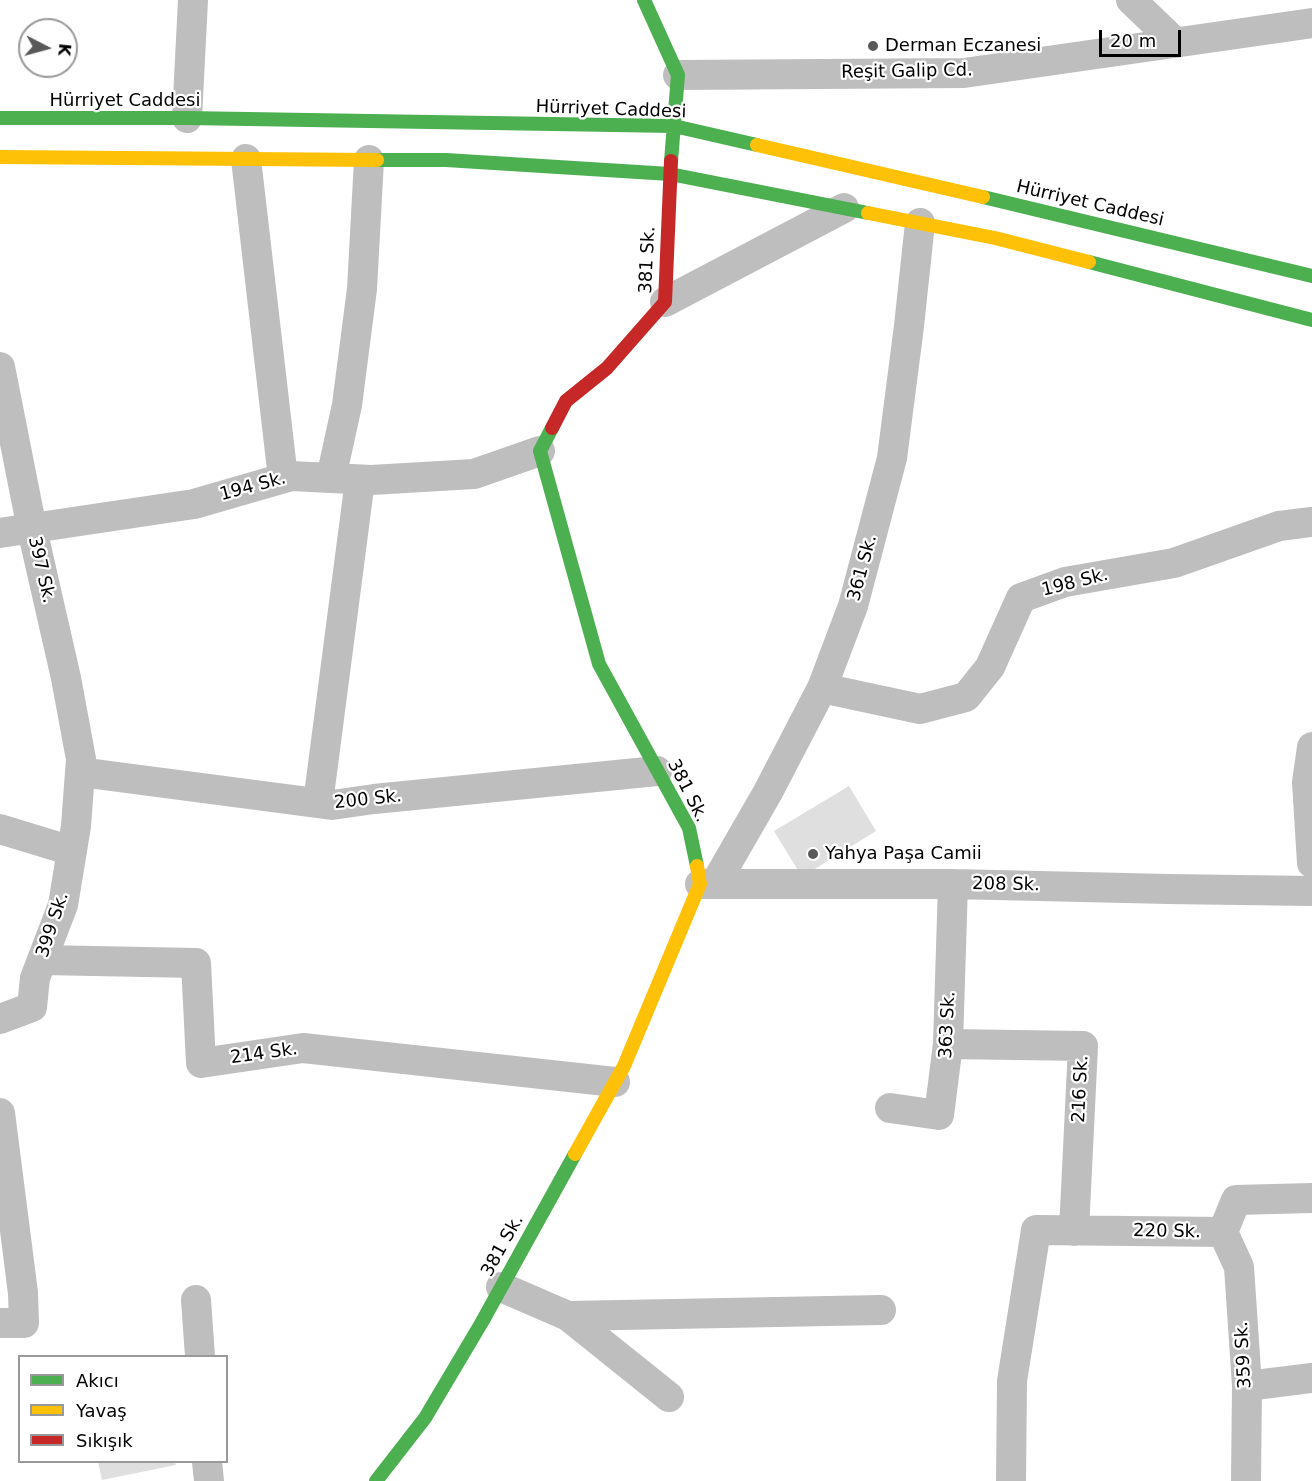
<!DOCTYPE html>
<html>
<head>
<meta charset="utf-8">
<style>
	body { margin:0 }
	#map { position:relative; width:1312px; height:1481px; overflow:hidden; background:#fff; font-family:"DejaVu Sans",sans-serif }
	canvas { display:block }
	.legend { position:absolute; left:18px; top:1355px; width:210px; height:108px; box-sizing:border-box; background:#fff; border:2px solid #999; margin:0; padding:8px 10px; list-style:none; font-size:18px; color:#000 }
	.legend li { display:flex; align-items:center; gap:12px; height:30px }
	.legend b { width:30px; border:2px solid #999 }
	.north { position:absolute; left:18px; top:18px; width:60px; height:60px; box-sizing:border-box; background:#fff; border:2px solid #999; border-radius:50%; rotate:96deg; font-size:16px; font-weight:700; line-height:24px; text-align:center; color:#000 }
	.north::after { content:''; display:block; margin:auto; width:21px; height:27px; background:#595959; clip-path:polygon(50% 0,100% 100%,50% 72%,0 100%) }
	.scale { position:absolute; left:1099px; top:30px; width:82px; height:27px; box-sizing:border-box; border:3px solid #000; border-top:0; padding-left:8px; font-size:18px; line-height:21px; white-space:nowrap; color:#000; -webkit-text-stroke:4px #fff; paint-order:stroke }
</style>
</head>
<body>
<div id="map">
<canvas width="1312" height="1481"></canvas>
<ul class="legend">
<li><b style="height:8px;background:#4caf50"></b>Akıcı</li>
<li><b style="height:8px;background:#ffc107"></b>Yavaş</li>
<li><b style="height:8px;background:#c62828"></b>Sıkışık</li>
</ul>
<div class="north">K</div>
<div class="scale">20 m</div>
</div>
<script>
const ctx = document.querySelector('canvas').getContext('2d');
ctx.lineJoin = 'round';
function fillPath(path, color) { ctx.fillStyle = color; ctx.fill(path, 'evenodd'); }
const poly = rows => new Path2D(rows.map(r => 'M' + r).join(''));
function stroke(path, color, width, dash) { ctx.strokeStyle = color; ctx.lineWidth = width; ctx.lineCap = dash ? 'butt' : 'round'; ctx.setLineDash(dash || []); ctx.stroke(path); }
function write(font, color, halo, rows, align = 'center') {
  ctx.font = font + ' "DejaVu Sans",sans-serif'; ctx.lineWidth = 4.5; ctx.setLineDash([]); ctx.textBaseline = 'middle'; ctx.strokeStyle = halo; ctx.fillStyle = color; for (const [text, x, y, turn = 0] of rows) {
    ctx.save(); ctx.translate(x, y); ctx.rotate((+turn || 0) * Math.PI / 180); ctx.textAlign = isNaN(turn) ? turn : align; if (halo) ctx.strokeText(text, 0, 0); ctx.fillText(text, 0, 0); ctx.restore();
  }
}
const building = poly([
	[849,786,876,831,802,877,774,831],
	[98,1462,175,1462,176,1465,102,1480]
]);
const street = poly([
	[1131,0,1176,43],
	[678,75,964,73,1312,23],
	[187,118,193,0],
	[246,159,283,478],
	[665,302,844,208],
	[0,367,32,529,66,678,81,759,76,826,63,905,35,978,32,1007,0,1019],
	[331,478,347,405,362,289,369,160],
	[0,533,194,504,291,476,371,480,474,474,540,451],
	[822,688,920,709,966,697,990,667,1021,598,1065,582,1174,563,1279,526,1312,522],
	[1312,747,1307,782,1312,863],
	[80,772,332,805,374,799,657,771],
	[318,803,360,480],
	[0,829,72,851],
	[700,884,953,884,1168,889,1312,891],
	[715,884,768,792,822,688,853,606,892,458,909,326,920,223],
	[42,960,196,963,201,1063,303,1048,615,1082],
	[948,1044,1083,1046,1074,1231],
	[890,1108,939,1115,948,1044,953,884],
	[0,1113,23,1293,24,1323,0,1323],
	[1223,1232,1239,1267,1247,1386,1246,1481],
	[501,1287,568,1316,881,1310],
	[196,1300,200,1356],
	[568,1316,669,1397],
	[1247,1386,1312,1378],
	[207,1462,209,1481],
	[1011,1481,1012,1381,1036,1230,1223,1232,1236,1200,1312,1198]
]);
const fast = poly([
	[644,0,678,75,671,161],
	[0,118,187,118,674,126,757,145],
	[377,160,446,160,670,174,868,213],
	[983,197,1312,276],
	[1089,262,1312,320],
	[552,428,540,451,599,664,689,828,697,866],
	[376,1481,425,1418,482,1322,575,1154]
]);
const slow = poly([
	[757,145,983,197],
	[0,157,377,160],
	[868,213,995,238,1089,262],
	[575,1154,624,1066,700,884,697,866]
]);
const jam = poly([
	[552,428,566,401,607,368,665,302,671,161]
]);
const markers = [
	[873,46,6,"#595959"],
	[813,854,6,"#595959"]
];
const poiNames = [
	["Derman Eczanesi",885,46],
	["Yahya Paşa Camii",825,854]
];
const streetNames = [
	["Reşit Galip Cd.",907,72,-1],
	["Hürriyet Caddesi",125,101],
	["Hürriyet Caddesi",611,110,2],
	["Hürriyet Caddesi",1090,204,13],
	["381 Sk.",648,260,-87],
	["194 Sk.",253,487,-15],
	["361 Sk.",863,568,-75],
	["397 Sk.",41,570,77],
	["198 Sk.",1075,583,-14],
	["381 Sk.",687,791,63],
	["200 Sk.",368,800,-6],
	["208 Sk.",1006,885,1],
	["399 Sk.",53,925,-72],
	["363 Sk.",948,1025,-87],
	["214 Sk.",264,1054,-8],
	["216 Sk.",1081,1089,-87],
	["220 Sk.",1167,1232,1],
	["381 Sk.",503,1246,-61],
	["359 Sk.",1244,1355,-93]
];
fillPath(building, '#dfdfdf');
stroke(street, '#bebebe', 30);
stroke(fast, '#4caf50', 14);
stroke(slow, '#ffc107', 14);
stroke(jam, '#c62828', 14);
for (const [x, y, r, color] of markers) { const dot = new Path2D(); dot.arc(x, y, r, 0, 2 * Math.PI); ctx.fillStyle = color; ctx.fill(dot); stroke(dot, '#fff', 2); }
write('18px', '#000', '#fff', poiNames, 'left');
write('18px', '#000', '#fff', streetNames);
</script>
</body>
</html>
